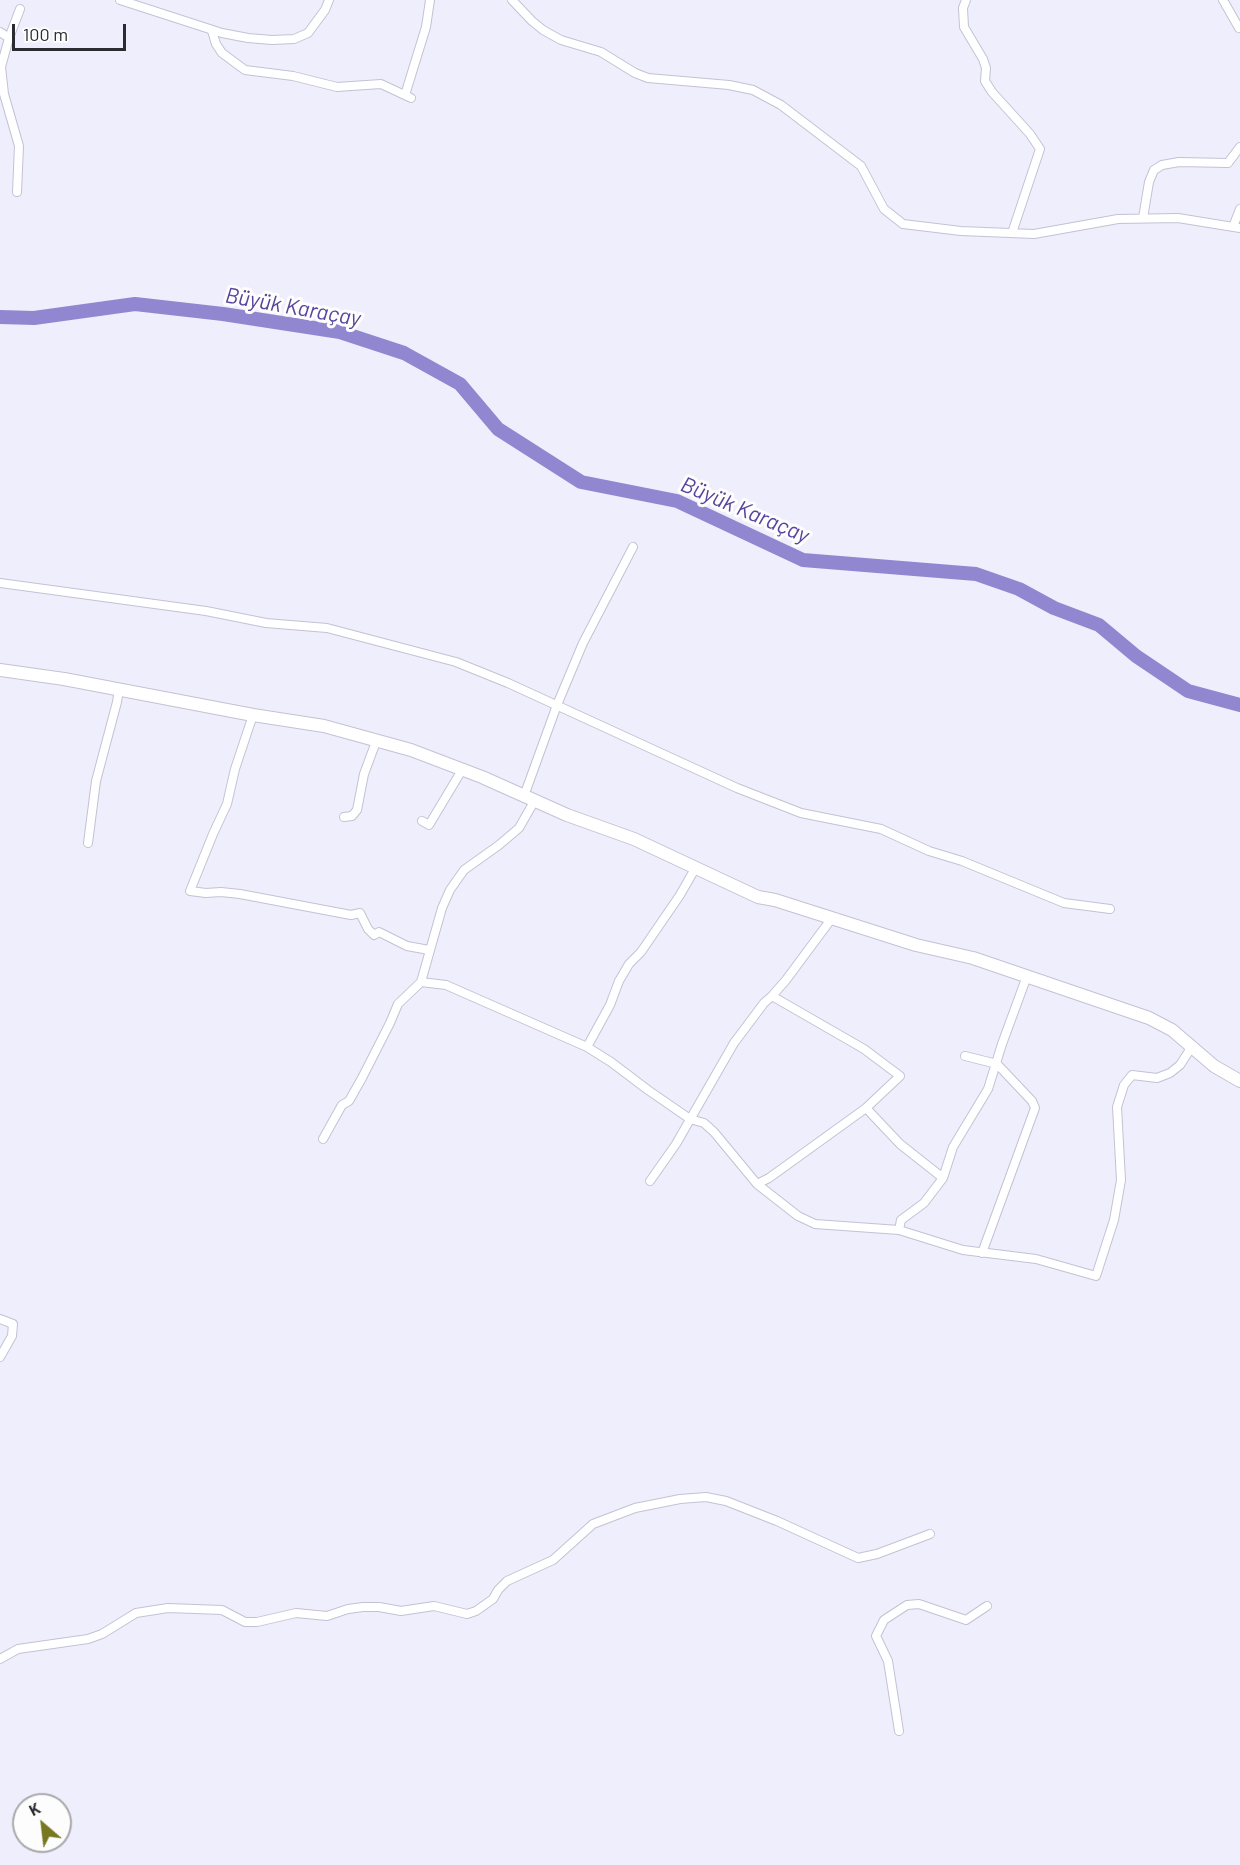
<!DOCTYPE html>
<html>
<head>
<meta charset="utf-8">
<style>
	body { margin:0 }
	#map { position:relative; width:1240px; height:1865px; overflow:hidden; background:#efeefc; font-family:Barlow,sans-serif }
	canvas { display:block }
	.north { position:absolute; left:12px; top:1793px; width:60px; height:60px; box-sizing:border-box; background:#fdfdfd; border:2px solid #a9a9ac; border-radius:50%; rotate:332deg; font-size:16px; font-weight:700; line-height:24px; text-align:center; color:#2b2b32 }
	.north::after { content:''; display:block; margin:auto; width:21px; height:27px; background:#77781f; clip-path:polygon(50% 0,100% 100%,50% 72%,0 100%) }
	.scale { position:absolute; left:12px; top:24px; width:114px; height:27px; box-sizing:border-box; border:3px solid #2b2b32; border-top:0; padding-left:8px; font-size:18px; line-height:21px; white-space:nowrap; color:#2b2b32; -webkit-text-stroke:4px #fdfdfd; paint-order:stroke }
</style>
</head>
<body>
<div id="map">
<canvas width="1240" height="1865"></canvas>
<div class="north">K</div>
<div class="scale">100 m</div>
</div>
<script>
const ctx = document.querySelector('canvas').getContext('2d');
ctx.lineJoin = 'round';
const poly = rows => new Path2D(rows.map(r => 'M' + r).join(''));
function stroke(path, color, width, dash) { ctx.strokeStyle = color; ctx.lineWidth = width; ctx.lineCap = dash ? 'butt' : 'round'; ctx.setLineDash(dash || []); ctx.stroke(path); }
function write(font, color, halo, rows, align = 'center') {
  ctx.font = font + ' Barlow,sans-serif'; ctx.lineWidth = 6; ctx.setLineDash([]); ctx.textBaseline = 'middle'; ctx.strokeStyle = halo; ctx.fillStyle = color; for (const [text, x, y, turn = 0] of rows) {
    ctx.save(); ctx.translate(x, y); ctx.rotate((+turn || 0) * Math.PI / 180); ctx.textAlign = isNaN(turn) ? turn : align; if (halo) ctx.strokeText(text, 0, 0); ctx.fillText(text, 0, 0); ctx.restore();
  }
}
const river = poly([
	[0,317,34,318,135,304,223,314,340,332,404,353,460,384,498,429,581,482,677,501,803,560,976,574,1019,589,1054,608,1099,625,1136,656,1188,691,1240,705]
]);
const street = poly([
	[120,0,222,33,248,38,272,40,294,39,308,33,325,10,329,0],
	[512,0,532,21,543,30,561,40,601,52,635,73,648,78,729,85,753,90,781,105,861,166,884,209,903,224,961,231,1034,234,1118,219,1178,218,1240,228],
	[966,0,963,8,964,27,983,59,986,68,985,81,992,92,1030,134,1040,149,1012,233],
	[1223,0,1239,28],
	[212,31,216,44,222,53,245,70,293,76,337,87,381,84,411,98],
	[0,32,9,38,1,67,4,94,19,146,17,192],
	[9,38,20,9],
	[405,95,426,27,430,0],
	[1143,218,1149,182,1154,170,1162,165,1179,162,1228,163,1240,147],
	[1233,227,1240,209],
	[0,583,206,611,266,623,327,628,456,662,508,683,737,788,801,813,881,829,929,851,962,861,1064,903,1110,909],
	[253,715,235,769,227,804,213,834,190,891,206,893,221,892,240,894,351,915,360,913,368,929,374,935,379,932,407,946,429,950],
	[524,796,557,705,583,643,633,547],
	[344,817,352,816,357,810,364,774,377,739],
	[422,821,429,825,462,770],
	[88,843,96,781,117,702,119,689],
	[421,982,446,985,587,1047,611,1062,648,1090,690,1119,704,1123,714,1132,757,1184,798,1216,815,1224,899,1230,963,1250,1036,1259,1096,1276,1114,1220,1121,1180,1117,1107,1124,1085,1132,1075,1157,1078,1170,1073,1180,1065,1191,1048],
	[587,1047,610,1005,619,981,629,964,641,952,680,895,696,867],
	[965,1056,997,1064,1032,1101,1035,1108,982,1253],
	[866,1108,900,1144,943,1178],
	[323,1139,342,1105,349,1101,362,1078,390,1023,398,1004,421,982,442,908,450,890,464,870,499,845,519,828,535,800],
	[650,1181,676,1144,734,1043,764,1003,772,996,786,980,832,918],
	[757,1184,769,1178,866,1108,900,1076,864,1049,772,996],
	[899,1230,901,1220,924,1203,943,1178,953,1147,988,1089,1002,1044,1027,976],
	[0,1319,13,1324,12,1336,0,1357],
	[0,1659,18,1649,88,1639,102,1634,136,1613,168,1608,222,1610,245,1622,257,1622,296,1613,327,1616,348,1609,363,1607,379,1607,401,1611,434,1606,467,1614,476,1611,493,1599,498,1590,507,1581,553,1560,593,1524,635,1508,680,1499,706,1497,726,1501,777,1521,858,1558,877,1554,930,1534],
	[899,1731,888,1661,876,1636,884,1620,907,1605,919,1604,966,1620,987,1606]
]);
const secondary = poly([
	[0,670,64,679,253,715,324,726,411,750,482,777,567,815,634,839,758,897,775,900,916,945,973,958,1149,1018,1172,1030,1214,1066,1240,1081]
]);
const waterNames = [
	["Büyük Karaçay",293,307,10],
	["Büyük Karaçay",745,510,23]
];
stroke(river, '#9187d0', 14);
stroke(street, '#c3c2d3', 10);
stroke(secondary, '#c3c2d3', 14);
stroke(street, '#fff', 8);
stroke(secondary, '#fff', 12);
write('italic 22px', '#57449c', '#fdfdfd', waterNames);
</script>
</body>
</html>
